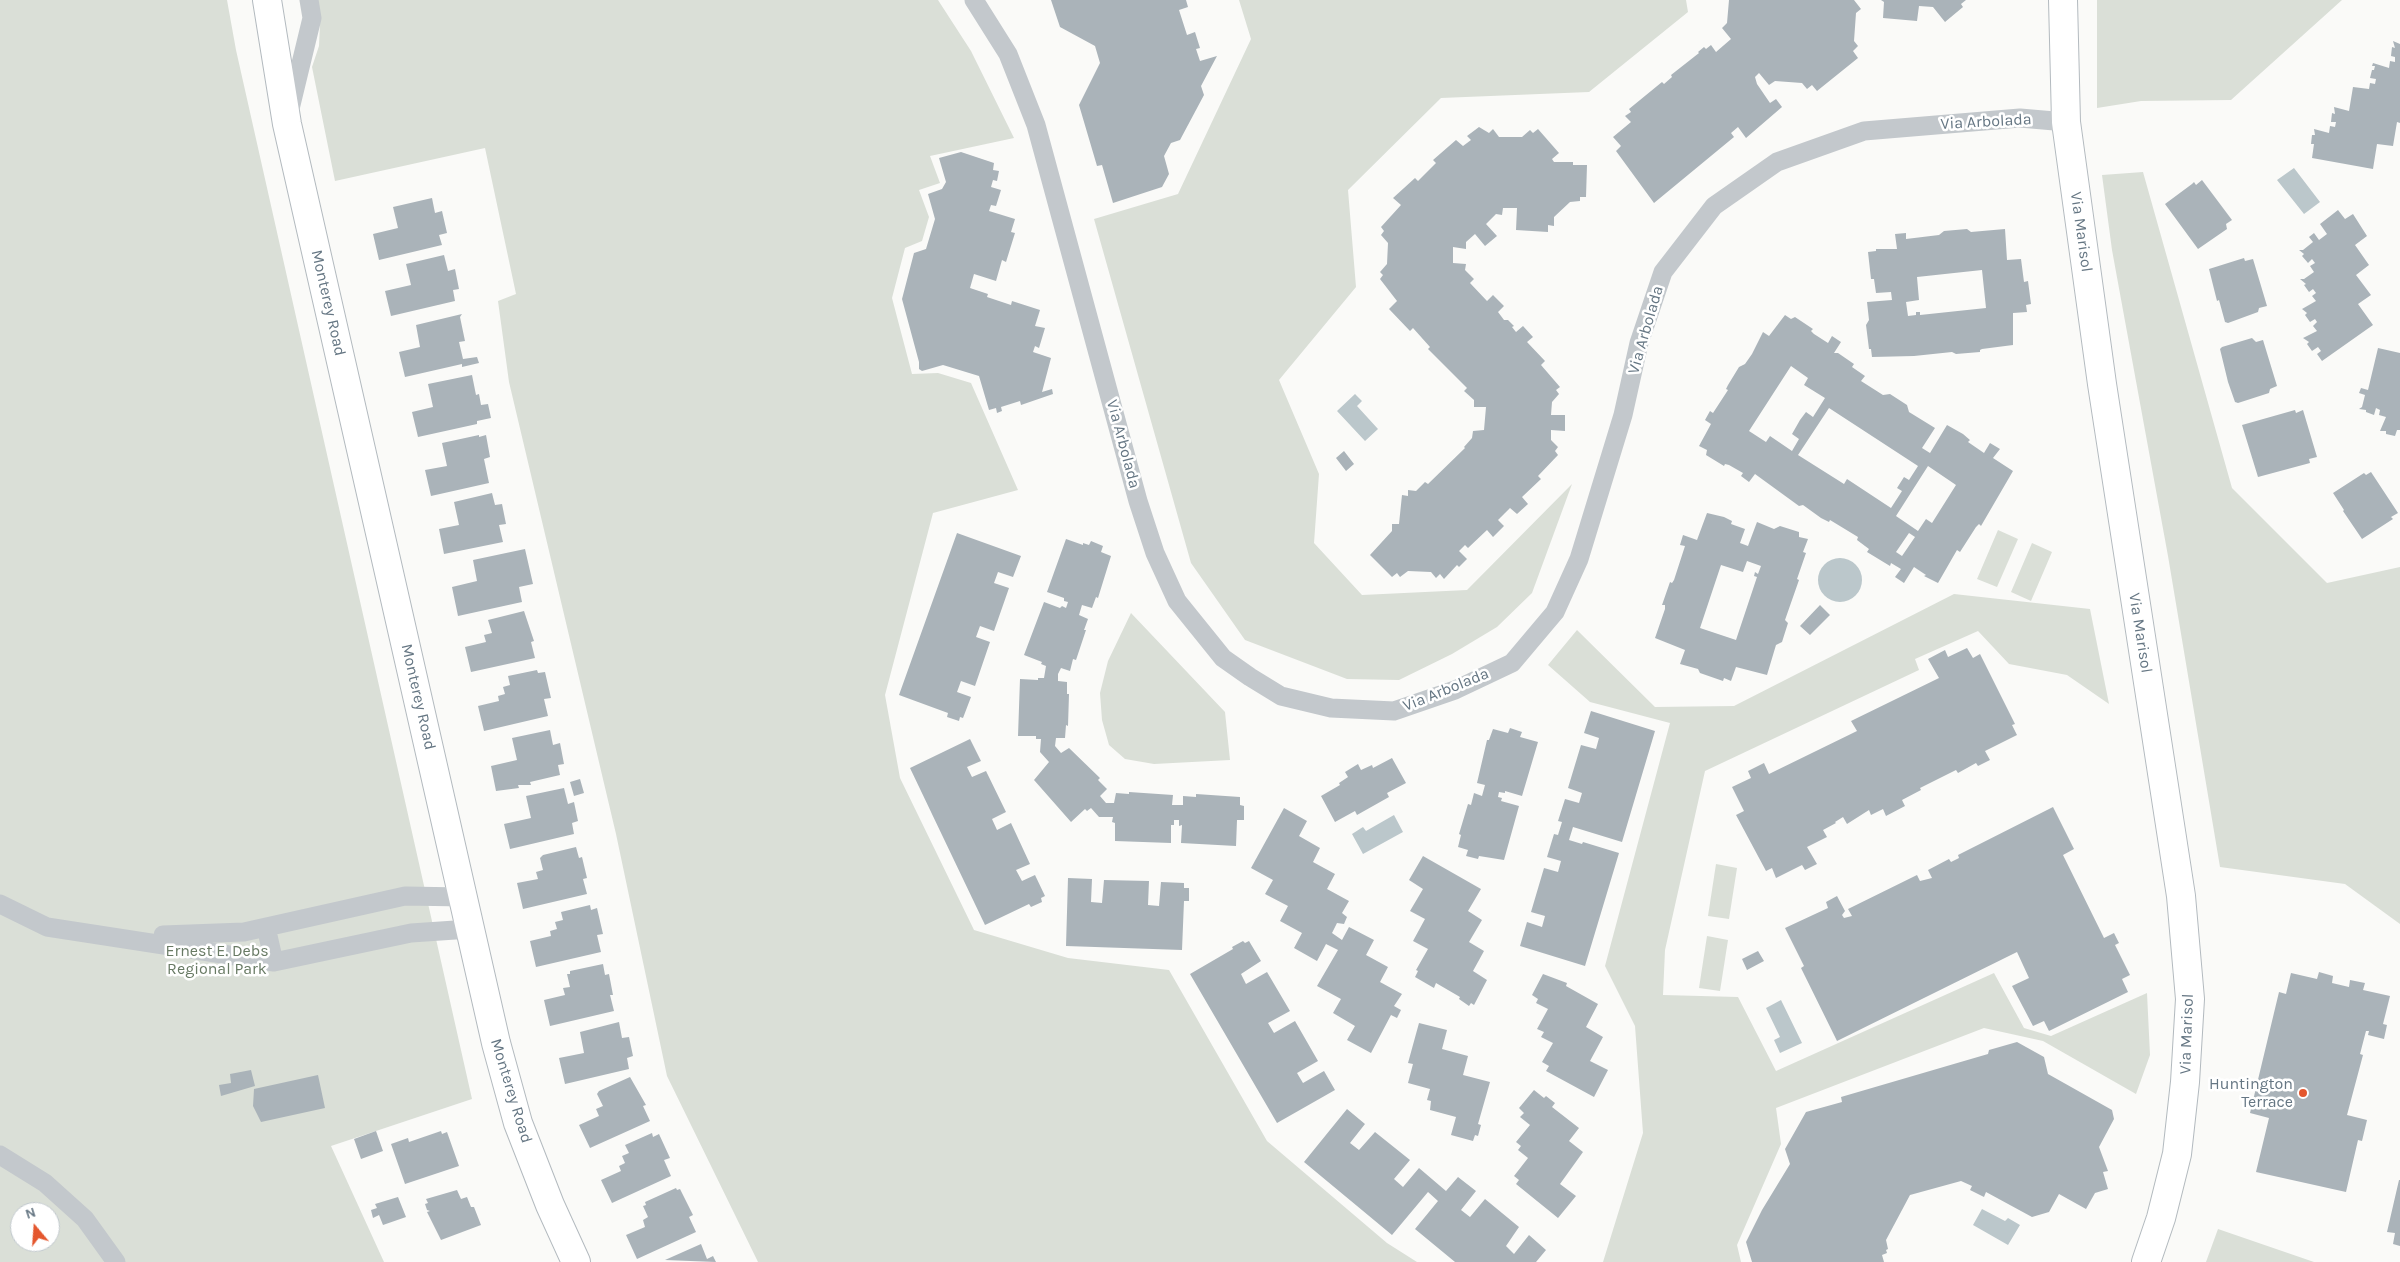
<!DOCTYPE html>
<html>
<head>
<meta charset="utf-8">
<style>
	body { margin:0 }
	#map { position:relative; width:2400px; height:1262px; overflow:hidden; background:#fafaf8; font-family:Karla,sans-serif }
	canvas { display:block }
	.north { position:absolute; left:10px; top:1202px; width:50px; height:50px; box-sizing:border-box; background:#fff; border:1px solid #c1c8cd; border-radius:50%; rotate:342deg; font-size:14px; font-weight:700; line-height:20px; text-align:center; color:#657683 }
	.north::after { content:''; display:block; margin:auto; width:18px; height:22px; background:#e4572e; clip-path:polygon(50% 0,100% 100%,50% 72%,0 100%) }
</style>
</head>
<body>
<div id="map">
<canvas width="2400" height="1262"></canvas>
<div class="north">N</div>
</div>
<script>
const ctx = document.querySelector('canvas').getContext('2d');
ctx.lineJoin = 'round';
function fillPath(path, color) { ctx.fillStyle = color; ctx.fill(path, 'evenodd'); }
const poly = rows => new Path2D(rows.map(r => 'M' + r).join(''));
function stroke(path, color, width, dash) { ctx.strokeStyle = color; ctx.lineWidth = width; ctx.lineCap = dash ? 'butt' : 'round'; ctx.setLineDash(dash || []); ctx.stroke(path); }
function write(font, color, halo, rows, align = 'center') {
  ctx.font = font + ' Karla,sans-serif'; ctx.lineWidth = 5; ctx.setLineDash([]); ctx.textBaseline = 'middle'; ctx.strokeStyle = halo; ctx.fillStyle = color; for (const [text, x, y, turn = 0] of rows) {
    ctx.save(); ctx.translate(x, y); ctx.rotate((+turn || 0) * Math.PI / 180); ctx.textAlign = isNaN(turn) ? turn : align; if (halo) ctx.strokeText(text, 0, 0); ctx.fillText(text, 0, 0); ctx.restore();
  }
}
const green = poly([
	[0,0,227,0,236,50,472,1099,331,1146,384,1262,0,1262],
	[20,1212,50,1212,50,1242,20,1242],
	[317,0,938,0,971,51,1014,138,930,156,940,183,919,190,929,217,922,241,905,248,892,298,912,374,938,373,971,383,1018,490,933,513,885,695,900,778,974,930,1068,958,1169,970,1267,1141,1387,1243,1417,1262,758,1262,667,1076,616,834,509,382,498,301,516,294,485,148,335,181,312,67,319,46,320,24],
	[1239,0,1686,0,1688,12,1589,92,1441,98,1348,190,1356,287,1279,380,1319,474,1314,543,1362,595,1467,590,1572,484,1532,593,1497,627,1452,654,1399,680,1347,679,1245,640,1191,563,1094,219,1178,194,1251,39],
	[2097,0,2342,0,2231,100,2141,101,2097,108],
	[2143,172,2232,488,2327,583,2400,567,2400,924,2345,884,2220,867,2168,556,2112,250,2102,175],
	[1998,530,2018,539,1997,587,1977,579],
	[2032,543,2052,552,2031,601,2011,592],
	[1954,594,2090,609,2109,704,2067,675,2009,664,1978,631,1915,659,1919,670,1705,771,1665,950,1663,995,1738,997,1776,1071,1994,973,2024,1028,2051,1036,2147,993,2150,1055,2136,1094,2043,1041,1984,1028,1776,1108,1781,1144,1737,1245,1741,1262,1603,1262,1643,1133,1635,1026,1605,966,1670,723,1590,702,1548,665,1577,630,1655,707,1734,706],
	[1131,613,1225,712,1230,760,1154,764,1125,759,1109,745,1102,720,1100,693,1108,661],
	[1716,864,1737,868,1729,919,1708,916],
	[1707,936,1728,940,1720,991,1699,988],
	[2218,1229,2314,1262,2206,1262]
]);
const water = poly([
	[2294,168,2320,202,2304,214,2277,180],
	[1355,394,1362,401,1357,406,1378,429,1365,441,1337,411],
	'1818 580a22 22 0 1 1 44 0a22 22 0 1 1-44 0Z',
	[1394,815,1403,832,1363,854,1352,834,1363,827,1366,831],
	[1781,1000,1802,1043,1780,1053,1774,1040,1780,1037,1766,1008],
	[1982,1209,2005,1221,2008,1218,2020,1225,2008,1245,1973,1225]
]);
const building = poly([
	[1051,0,1186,0,1188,7,1179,10,1187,35,1195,32,1200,48,1196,49,1200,61,1217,56,1201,86,1204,95,1180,140,1171,143,1164,156,1169,174,1162,187,1113,203,1102,165,1097,166,1079,105,1100,63,1095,46,1060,27],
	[1729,0,1854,0,1861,9,1856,13,1854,41,1858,46,1853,51,1858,58,1817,91,1812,85,1807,89,1802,83,1775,81,1769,85,1759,73,1755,77,1757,84,1770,103,1776,99,1782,107,1746,138,1738,127,1731,133,1734,137,1654,203,1616,151,1621,146,1613,137,1631,122,1625,116,1631,112,1629,109,1662,82,1664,84,1672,77,1671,75,1699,53,1698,52,1704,47,1706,49,1711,45,1716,52,1731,39,1722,28,1727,23],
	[1881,0,1966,0,1961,4,1963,7,1945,22,1933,7,1919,6,1917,21,1883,18,1884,2],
	[2393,41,2400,44,2400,123,2397,122,2393,146,2377,144,2373,169,2312,158,2314,144,2311,144,2312,135,2315,135,2314,129,2329,133,2330,126,2335,127,2336,122,2331,122,2332,113,2335,114,2334,107,2349,111,2353,87,2369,89,2370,83,2375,84,2376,79,2370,78,2372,70,2374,70,2375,66,2372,66,2373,63,2389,68,2390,61,2395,62,2395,57,2391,56,2392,47,2395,48],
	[1479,127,1489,133,1493,129,1499,137,1522,137,1530,130,1533,133,1538,129,1559,153,1552,159,1554,162,1573,162,1573,165,1587,165,1586,197,1580,197,1580,201,1570,202,1554,217,1554,226,1548,225,1548,232,1516,230,1517,208,1503,208,1502,215,1496,214,1486,224,1497,236,1485,246,1475,234,1466,242,1466,249,1453,247,1453,263,1466,264,1465,270,1474,279,1470,283,1487,301,1493,295,1504,306,1498,312,1504,320,1508,320,1514,326,1512,327,1516,332,1523,326,1533,337,1527,342,1545,361,1541,365,1560,387,1556,390,1559,394,1552,402,1551,415,1565,415,1565,431,1551,430,1551,440,1558,447,1555,451,1558,455,1538,476,1541,479,1522,497,1528,504,1517,514,1510,508,1498,520,1504,526,1493,537,1487,530,1468,548,1465,545,1459,551,1467,559,1459,567,1457,565,1444,579,1440,574,1436,578,1431,572,1408,571,1400,577,1397,573,1392,577,1370,555,1392,531,1392,524,1399,524,1402,495,1408,496,1408,490,1416,491,1425,482,1428,484,1465,448,1464,447,1472,438,1473,431,1484,430,1486,407,1474,407,1474,400,1464,391,1467,388,1428,349,1430,347,1413,328,1410,331,1389,309,1397,301,1380,279,1383,275,1380,272,1387,264,1388,243,1381,235,1384,231,1381,227,1401,205,1393,198,1415,178,1418,181,1436,163,1433,160,1456,140,1463,146,1471,140,1467,136],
	[961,152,994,163,993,170,999,171,997,181,993,180,991,187,1001,190,996,206,991,205,989,211,1015,219,1011,232,1015,233,1006,262,1002,260,996,281,974,274,970,288,988,294,987,297,1011,305,1012,301,1040,310,1035,326,1045,328,1039,348,1035,346,1033,352,1051,358,1042,392,1052,389,1053,394,1021,405,1020,401,1001,407,1002,411,997,413,996,408,989,410,979,376,943,365,922,371,919,369,919,362,902,299,914,253,926,249,935,219,928,194,942,189,946,182,939,158],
	[2202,180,2232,220,2226,224,2227,229,2198,249,2165,204,2192,184,2194,182,2196,185],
	[432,198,435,213,442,211,447,233,439,235,442,245,379,260,373,234,398,228,393,207],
	[2338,210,2345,219,2353,214,2367,236,2355,245,2369,265,2356,275,2371,295,2358,304,2373,325,2322,361,2317,354,2321,351,2318,347,2312,351,2307,344,2309,342,2303,338,2317,331,2313,326,2317,322,2315,319,2310,322,2305,315,2307,313,2302,309,2316,301,2312,296,2316,293,2313,289,2309,292,2304,285,2306,284,2300,279,2304,279,2314,272,2310,266,2315,263,2312,259,2308,263,2302,256,2304,254,2299,250,2303,250,2313,242,2309,237,2314,233,2319,240,2327,234,2320,224],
	[1967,229,1971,232,2005,229,2007,260,2021,259,2024,282,2028,281,2031,304,2026,305,2027,312,2013,313,2013,345,1982,349,1980,350,1980,352,1956,354,1952,352,1914,356,1872,357,1871,349,1869,349,1866,325,1869,320,1867,302,1892,300,1891,292,1876,293,1874,279,1871,279,1868,252,1876,251,1876,249,1897,249,1895,234,1906,233,1906,239,1939,235,1944,231],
	[1982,270,1986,308,1920,315,1920,312,1916,312,1916,315,1908,316,1906,302,1919,300,1917,277],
	[444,255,448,271,455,269,459,289,453,290,455,301,391,316,385,291,411,285,406,264],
	[2244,258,2245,261,2253,259,2267,306,2259,308,2258,312,2228,323,2225,322,2219,300,2217,301,2209,269],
	[462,314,460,317,465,341,459,342,463,359,477,357,479,363,462,367,462,364,405,377,399,352,420,347,416,325],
	[1785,315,1791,319,1795,317,1813,329,1811,331,1814,334,1828,343,1832,336,1841,342,1834,353,1838,353,1854,364,1852,367,1865,376,1861,381,1883,395,1890,394,1907,405,1909,412,1935,428,1922,448,1930,453,1947,425,1963,434,1970,440,1968,442,1984,453,1990,443,2000,449,1993,458,2013,471,1981,526,1979,524,1976,527,1960,552,1957,550,1938,583,1924,576,1926,575,1914,567,1904,583,1895,577,1901,569,1891,563,1890,566,1867,552,1869,549,1857,540,1858,537,1830,520,1829,522,1821,518,1803,505,1799,506,1755,474,1749,482,1741,476,1743,473,1729,465,1725,464,1724,466,1706,455,1707,450,1699,446,1711,424,1705,420,1710,411,1713,413,1728,390,1726,389,1728,385,1739,367,1745,364,1752,354,1763,332,1769,336],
	[1791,366,1808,378,1804,385,1825,398,1813,417,1806,412,1800,420,1792,434,1799,439,1792,451,1770,436,1766,442,1749,431],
	[1829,408,1918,466,1909,480,1904,477,1897,488,1902,491,1891,508,1847,479,1844,484,1798,455],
	[1928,466,1956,485,1932,523,1926,519,1918,531,1896,516],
	[1909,533,1915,537,1902,556,1896,552],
	[2252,338,2256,342,2263,340,2277,386,2270,389,2269,393,2238,403,2235,402,2228,382,2220,349,2222,347],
	[2378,348,2400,353,2400,430,2397,430,2395,436,2386,434,2386,431,2380,431,2386,417,2379,415,2380,410,2376,408,2374,415,2366,412,2366,410,2359,409,2362,407,2365,395,2359,393,2361,388,2368,390],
	[472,375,476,395,479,394,481,405,488,404,491,418,477,421,477,424,418,437,412,412,433,407,428,384],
	[2295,410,2296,413,2303,410,2317,457,2309,459,2310,463,2258,477,2242,425],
	[479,435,479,437,486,435,490,457,484,459,489,483,431,496,425,470,447,466,442,443],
	[1344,451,1354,464,1346,471,1336,458],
	[2371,472,2398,513,2391,517,2393,519,2362,539,2343,511,2344,510,2333,493,2364,473,2366,475],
	[492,493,495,505,502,504,506,524,499,525,503,542,444,554,439,529,459,525,454,502],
	[1707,513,1724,517,1732,521,1731,524,1745,529,1740,543,1748,546,1757,522,1774,529,1780,526,1799,532,1799,537,1808,539,1803,552,1806,553,1797,579,1799,580,1785,620,1788,623,1782,642,1776,645,1767,675,1736,667,1731,681,1724,678,1723,681,1700,673,1698,669,1680,664,1685,650,1655,638,1665,609,1665,605,1662,605,1670,582,1672,583,1674,580,1685,546,1680,545,1683,535,1697,540],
	[1747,561,1761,566,1758,574,1755,572,1754,576,1757,577,1736,640,1700,628,1721,565,1743,572],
	[957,533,1021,556,1013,577,998,572,994,583,1009,588,994,631,980,626,976,637,990,642,975,686,961,681,957,692,971,697,963,718,960,717,959,721,947,717,948,713,899,695],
	[1066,539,1083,545,1083,543,1089,545,1091,541,1103,546,1101,552,1111,556,1098,598,1096,597,1092,608,1082,605,1079,615,1088,619,1084,630,1086,630,1076,660,1073,659,1070,671,1061,668,1058,674,1058,681,1067,682,1067,694,1069,694,1068,726,1066,725,1065,738,1056,738,1055,746,1061,753,1069,748,1100,778,1098,780,1107,789,1100,796,1106,803,1114,803,1116,793,1129,794,1129,792,1173,795,1172,805,1183,805,1183,796,1196,797,1196,794,1240,797,1240,805,1244,806,1244,820,1237,820,1236,846,1181,843,1182,825,1179,826,1179,820,1174,820,1174,825,1171,825,1171,843,1115,841,1115,823,1112,822,1113,817,1099,817,1091,808,1087,811,1085,809,1071,822,1034,780,1049,762,1040,752,1041,739,1036,739,1036,736,1018,736,1020,679,1038,680,1038,678,1044,678,1046,666,1041,664,1042,662,1024,655,1044,602,1060,608,1062,606,1066,608,1068,602,1064,601,1064,598,1047,592],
	[525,549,533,584,519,587,522,602,458,616,452,587,477,581,473,560],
	[1820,605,1830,615,1810,635,1800,626],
	[524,611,534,641,531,642,535,658,471,672,465,647,486,642,484,635,492,633,488,620],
	[1967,648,1973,658,1980,654,2015,724,2012,725,2017,735,1985,751,1990,760,1978,766,1976,763,1958,773,1956,770,1920,788,1921,790,1902,800,1905,806,1886,816,1883,809,1871,815,1869,810,1847,824,1843,817,1835,822,1836,823,1823,830,1827,837,1807,847,1817,864,1805,870,1802,865,1776,878,1772,868,1766,871,1736,815,1744,811,1732,787,1751,778,1748,771,1764,763,1769,774,1857,731,1851,721,1939,678,1928,659,1945,650,1948,657],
	[537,670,538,673,545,672,551,698,544,699,548,716,484,731,478,706,499,701,498,696,505,694,503,687,510,685,508,676],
	[1591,711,1655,731,1622,842,1573,827,1569,840,1582,844,1583,842,1619,853,1585,966,1520,946,1527,922,1542,927,1545,916,1531,912,1544,868,1558,872,1561,861,1547,857,1554,834,1558,835,1562,822,1558,821,1565,799,1579,803,1582,793,1568,788,1581,745,1596,749,1599,738,1584,733],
	[1510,728,1522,732,1520,737,1538,742,1522,796,1505,791,1505,793,1499,792,1498,797,1502,798,1501,801,1519,806,1504,860,1479,856,1478,859,1466,856,1468,850,1458,847,1461,835,1459,834,1468,804,1471,805,1474,793,1482,796,1485,785,1477,783,1487,740,1489,740,1493,729,1508,733],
	[550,730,553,745,560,743,564,764,558,765,560,775,530,782,531,785,518,785,519,788,496,791,491,766,517,760,512,738],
	[970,739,981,761,967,767,972,777,986,771,1006,812,992,819,997,830,1011,823,1030,864,1016,870,1022,881,1035,875,1045,896,1041,898,1042,902,1031,907,1029,904,985,925,910,768],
	[1392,758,1406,783,1387,793,1389,797,1357,815,1355,811,1335,822,1321,796,1340,785,1339,783,1348,777,1345,772,1358,764,1361,770,1372,765,1373,768],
	[580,779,584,793,574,796,570,782],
	[564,788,568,804,574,802,578,821,572,823,574,834,510,849,504,824,531,818,526,796],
	[2053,807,2074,849,2063,855,2104,938,2114,933,2119,943,2115,945,2130,975,2122,979,2128,992,2049,1031,2044,1021,2033,1026,2012,986,2029,978,2017,952,1837,1041,1801,968,1804,966,1785,928,1828,908,1826,902,1837,896,1845,911,1842,915,1844,918,1852,916,1848,909,1917,875,1920,881,1932,878,1928,870,1949,859,1951,862,1959,858,1958,855],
	[1284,808,1307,821,1299,836,1320,848,1313,862,1335,874,1327,889,1349,901,1342,913,1347,917,1344,924,1337,923,1332,933,1342,940,1349,927,1374,940,1366,955,1388,967,1380,982,1402,994,1394,1006,1401,1010,1397,1018,1391,1015,1371,1053,1347,1040,1355,1026,1333,1013,1341,999,1317,986,1338,950,1326,944,1317,961,1294,948,1302,933,1280,921,1288,906,1265,894,1273,880,1251,868],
	[576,847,579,858,582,857,587,878,583,879,587,894,523,909,517,883,538,879,536,872,543,870,540,858,543,855],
	[1423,856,1481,889,1468,911,1482,920,1469,942,1484,951,1473,971,1487,980,1474,1005,1471,1003,1469,1006,1459,999,1460,997,1436,983,1434,988,1415,977,1418,971,1416,970,1428,949,1413,941,1425,919,1410,911,1423,889,1409,880],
	[1068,878,1092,879,1091,902,1102,903,1104,880,1149,881,1148,905,1159,906,1161,882,1184,883,1184,888,1189,888,1189,901,1184,901,1182,950,1066,946],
	[590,905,591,910,597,908,603,934,597,935,601,952,536,967,530,941,551,936,550,931,557,929,555,922,563,920,561,912],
	[1243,941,1245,943,1249,941,1261,961,1241,974,1246,984,1267,972,1290,1011,1268,1023,1274,1033,1295,1021,1318,1061,1297,1073,1303,1083,1324,1071,1335,1090,1277,1123,1190,974,1233,949,1232,947],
	[1758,951,1764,961,1747,970,1742,959],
	[603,964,605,975,609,974,613,995,610,995,614,1011,550,1026,544,1000,565,995,563,988,570,987,567,974,570,974,570,971],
	[2319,972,2333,976,2332,983,2349,987,2350,980,2365,983,2363,990,2390,996,2383,1024,2387,1025,2384,1039,2368,1035,2369,1031,2366,1031,2360,1054,2363,1055,2347,1115,2367,1120,2362,1141,2358,1140,2346,1192,2256,1172,2269,1118,2250,1113,2279,992,2286,994,2291,973,2317,979],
	[1543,974,1567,983,1566,986,1598,1004,1586,1027,1603,1037,1590,1061,1608,1070,1594,1097,1546,1071,1549,1066,1542,1062,1553,1043,1541,1037,1544,1032,1537,1029,1548,1009,1536,1003,1538,999,1532,995],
	[619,1022,622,1038,629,1037,633,1056,627,1058,629,1069,565,1084,559,1058,584,1053,580,1032],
	[1419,1023,1447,1030,1442,1049,1468,1056,1463,1075,1490,1082,1478,1124,1481,1125,1478,1136,1475,1135,1473,1141,1451,1135,1456,1117,1430,1110,1431,1101,1427,1100,1430,1089,1408,1083,1413,1064,1408,1063],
	[2017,1042,2044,1057,2048,1074,2112,1110,2114,1119,2099,1147,2108,1171,2103,1172,2108,1189,2095,1193,2086,1209,2059,1194,2049,1212,2032,1217,1986,1192,1984,1197,1970,1190,1972,1186,1961,1181,1910,1195,1886,1240,1888,1249,1886,1250,1887,1253,1882,1255,1884,1262,1752,1262,1746,1242,1762,1210,1790,1164,1785,1149,1806,1112,1842,1102,1841,1097,1988,1054,1989,1050],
	[251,1070,255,1086,221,1096,219,1085,231,1083,230,1074],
	[318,1075,325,1108,261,1122,253,1106,254,1089],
	[630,1077,646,1105,643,1106,650,1121,590,1148,579,1125,599,1116,596,1109,603,1106,597,1094,599,1091],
	[1534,1090,1544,1098,1546,1096,1555,1103,1552,1107,1579,1128,1569,1141,1583,1152,1560,1184,1576,1196,1558,1218,1516,1184,1519,1180,1514,1176,1528,1158,1518,1150,1521,1146,1516,1142,1530,1125,1520,1117,1524,1113,1519,1108],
	[1347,1109,1365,1124,1350,1143,1359,1150,1375,1132,1410,1160,1394,1179,1403,1187,1419,1168,1446,1191,1458,1177,1476,1191,1461,1210,1470,1217,1485,1199,1519,1227,1506,1246,1514,1254,1529,1235,1546,1250,1536,1262,1455,1262,1415,1229,1438,1201,1428,1192,1392,1235,1304,1162],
	[376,1131,383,1151,361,1159,354,1139],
	[441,1131,442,1134,447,1132,459,1166,405,1184,391,1144,408,1138,409,1142],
	[652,1133,653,1137,659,1134,670,1158,664,1160,671,1176,612,1203,601,1180,621,1171,619,1166,625,1163,622,1156,629,1153,625,1145],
	[2399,1180,2400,1180,2400,1246,2393,1244,2395,1233,2387,1232],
	[676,1188,677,1190,680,1189,693,1215,689,1217,696,1232,637,1259,626,1235,645,1227,643,1220,648,1217,643,1206,646,1205,645,1202],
	[457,1190,461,1199,467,1197,471,1207,474,1207,481,1225,441,1240,427,1212,430,1211,427,1210,425,1204,428,1203,426,1199],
	[398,1197,406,1217,383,1225,379,1215,373,1218,371,1210,377,1208,375,1204],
	[701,1244,707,1259,713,1256,716,1262,665,1260]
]);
const street = poly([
	[974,0,1008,54,1036,125,1138,501,1155,553,1177,601,1223,658,1250,677,1281,696,1331,708,1394,711,1455,690,1512,663,1555,612,1579,559,1623,415,1639,343,1663,272,1714,206,1777,162,1864,131,2020,118,2066,122],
	[289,113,312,18,309,0],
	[0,904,47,927,274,962,411,933,470,929],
	[266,927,274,962],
	[163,935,244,932,405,896,464,897],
	[0,1155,45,1183,85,1219,116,1262]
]);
const secondary = poly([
	[267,0,287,124,496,1043,518,1123,550,1205,576,1262],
	[2063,0,2066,122,2102,384,2181,896,2190,999,2185,1082,2177,1154,2161,1218,2146,1262]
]);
const markers = [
	[2303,1093,5,"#e4572e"]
];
const streetNames = [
	["Via Arbolada",1986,122,-3],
	["Via Marisol",2081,232,82],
	["Monterey Road",328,303,77],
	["Via Arbolada",1646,330,-74],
	["Via Arbolada",1123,444,75],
	["Via Marisol",2140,633,81],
	["Via Arbolada",1446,690,-22],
	["Monterey Road",418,697,77],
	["Via Marisol",2187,1034,-88],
	["Monterey Road",511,1091,73]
];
const parkNames = [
	["Ernest E. Debs",217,951],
	["Regional Park",217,969]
];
const poiNames = [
	["Huntington",2293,1084],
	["Terrace",2293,1102]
];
fillPath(green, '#dadfd7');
fillPath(water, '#bbc7cb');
fillPath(building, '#aab3b9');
stroke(secondary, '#b3babf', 30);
stroke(street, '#c3c8cc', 19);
stroke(secondary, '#fff', 28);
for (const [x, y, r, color] of markers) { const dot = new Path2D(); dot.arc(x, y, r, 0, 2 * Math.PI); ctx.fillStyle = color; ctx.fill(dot); stroke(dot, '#fff', 2); }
write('16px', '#657683', '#fff', streetNames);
write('16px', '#687a64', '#fff', parkNames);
write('16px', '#657683', '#fff', poiNames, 'right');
</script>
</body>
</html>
